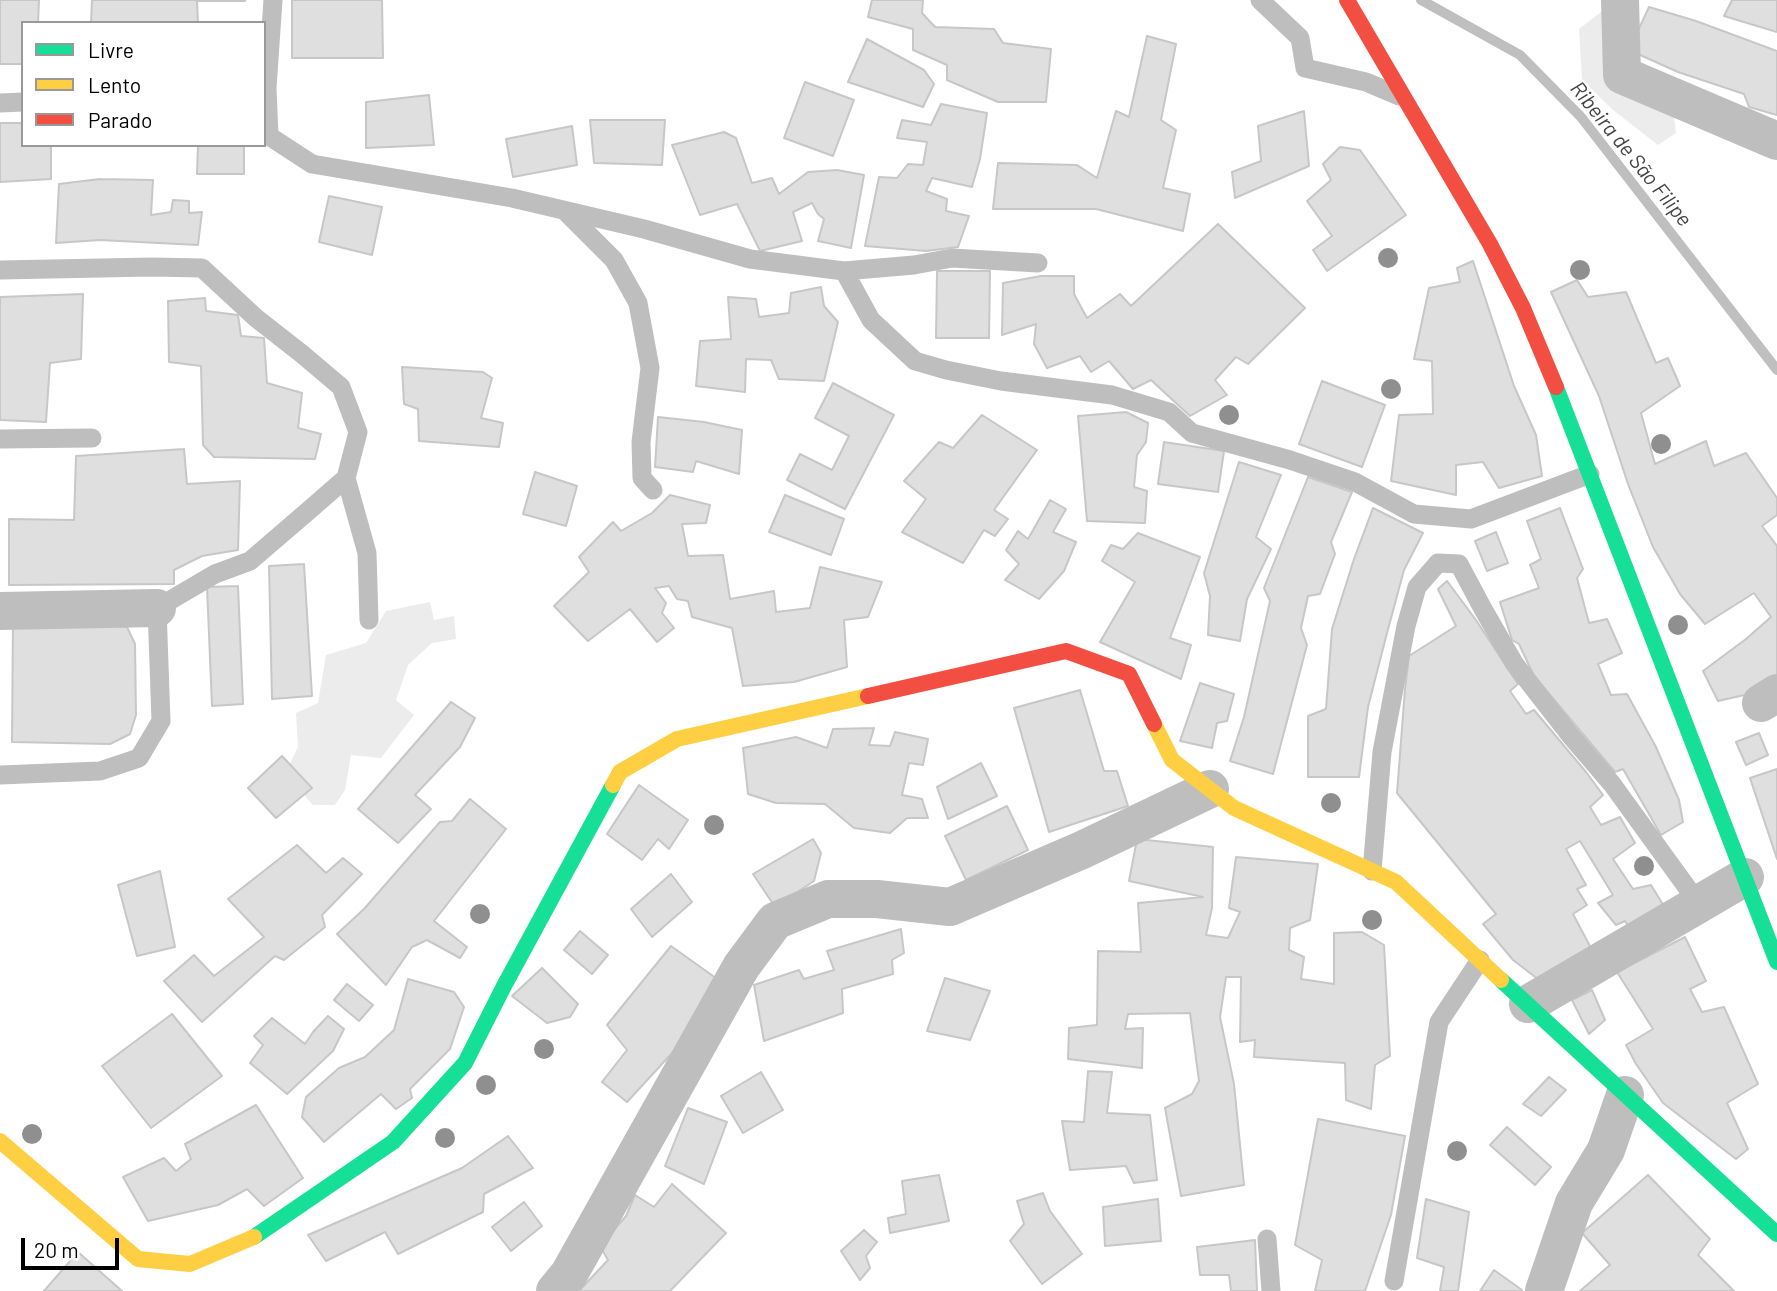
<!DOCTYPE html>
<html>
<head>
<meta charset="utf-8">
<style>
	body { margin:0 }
	#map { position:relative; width:1777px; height:1291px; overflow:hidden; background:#fff; font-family:Barlow,sans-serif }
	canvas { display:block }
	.legend { position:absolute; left:21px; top:21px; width:245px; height:126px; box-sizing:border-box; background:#fff; border:2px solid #999; margin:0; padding:9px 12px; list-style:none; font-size:21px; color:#000 }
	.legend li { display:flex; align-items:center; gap:14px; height:35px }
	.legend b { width:35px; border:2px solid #999 }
	.scale { position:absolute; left:21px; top:1238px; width:98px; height:32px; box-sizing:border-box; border:4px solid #000; border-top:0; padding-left:9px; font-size:21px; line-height:24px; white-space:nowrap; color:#000; -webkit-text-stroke:5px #fff; paint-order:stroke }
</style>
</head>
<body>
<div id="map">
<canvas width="1777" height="1291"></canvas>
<ul class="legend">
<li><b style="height:9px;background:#16e098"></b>Livre</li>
<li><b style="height:9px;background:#ffcf43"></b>Lento</li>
<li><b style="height:9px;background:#f24e42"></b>Parado</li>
</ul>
<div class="scale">20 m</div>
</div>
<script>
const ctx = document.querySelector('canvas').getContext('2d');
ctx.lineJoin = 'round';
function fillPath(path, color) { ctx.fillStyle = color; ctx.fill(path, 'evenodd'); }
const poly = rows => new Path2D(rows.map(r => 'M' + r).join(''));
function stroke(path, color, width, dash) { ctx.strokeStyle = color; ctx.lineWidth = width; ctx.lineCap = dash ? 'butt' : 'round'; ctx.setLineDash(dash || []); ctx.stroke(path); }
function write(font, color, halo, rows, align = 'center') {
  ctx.font = font + ' Barlow,sans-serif'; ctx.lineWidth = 5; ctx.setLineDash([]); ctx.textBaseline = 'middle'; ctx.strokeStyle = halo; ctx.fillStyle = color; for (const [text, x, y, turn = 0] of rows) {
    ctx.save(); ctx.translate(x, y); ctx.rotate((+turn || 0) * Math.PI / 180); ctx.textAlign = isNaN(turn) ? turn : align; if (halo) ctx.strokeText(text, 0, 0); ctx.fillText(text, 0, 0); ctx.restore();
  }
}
const green = poly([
	[1601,12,1637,20,1641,67,1670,84,1676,133,1658,145,1613,110,1582,80,1579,29],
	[430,602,434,620,454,616,456,639,432,643,408,665,396,700,414,715,381,758,351,755,345,790,335,805,313,805,285,774,298,747,296,713,318,703,326,655,366,643,386,611]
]);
const stream = poly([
	[1421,0,1520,55,1581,117,1777,370]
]);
const building = poly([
	[0,0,39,0,38,23,23,23,23,64,0,64,0,0],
	[92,0,245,0,245,1,197,1,198,23,91,23,92,0],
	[292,0,382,0,383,58,292,58,292,0],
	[872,0,923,0,922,13,935,27,994,29,1003,43,1051,49,1046,102,998,102,947,80,947,65,913,50,913,29,868,17,872,0],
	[1732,0,1777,0,1777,32,1724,16,1732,0],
	[1649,7,1696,21,1777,51,1777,115,1749,107,1744,94,1678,72,1629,50,1649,7],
	[1147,36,1176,44,1161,120,1176,130,1163,188,1190,194,1183,231,1096,209,993,209,998,163,1077,165,1097,178,1116,111,1129,117,1147,36],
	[867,39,924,70,934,84,923,107,848,82,867,39],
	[805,82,854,100,833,156,784,138,805,82],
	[429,95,434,145,366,148,366,102,429,95],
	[941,104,987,113,980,159,972,187,932,178,926,191,947,199,946,211,969,216,958,247,926,251,865,246,879,177,897,178,908,164,923,165,927,142,897,138,902,120,931,125,941,104],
	[1304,111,1309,166,1235,198,1232,172,1261,161,1258,126,1304,111],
	[590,120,665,120,662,165,594,163,590,120],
	[0,123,23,123,23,145,51,145,51,179,0,182,0,123],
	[572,126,577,165,513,177,506,139,572,126],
	[724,132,736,138,752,183,772,178,779,194,808,172,837,170,864,175,851,248,818,241,824,219,818,214,812,203,793,212,802,241,760,251,737,204,700,215,672,145,724,132],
	[198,145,244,145,244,174,197,174,198,145],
	[1340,147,1360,150,1406,215,1327,271,1313,250,1332,236,1307,201,1331,180,1323,164,1340,147],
	[100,179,153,180,151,215,171,212,173,200,189,201,189,213,202,212,198,245,100,240,56,243,59,184,100,179],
	[329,196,382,207,372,255,319,242,329,196],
	[1218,224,1305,308,1248,364,1236,357,1215,380,1227,395,1190,416,1151,380,1133,389,1109,361,1091,372,1080,356,1047,368,1034,344,1036,324,1002,335,1003,283,1041,276,1074,276,1074,294,1087,318,1120,294,1131,306,1218,224],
	[1473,261,1514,386,1536,435,1542,476,1499,488,1483,462,1456,465,1456,495,1391,481,1399,415,1433,414,1432,361,1414,359,1429,288,1460,282,1457,268,1473,261],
	[937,271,990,271,989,338,936,338,937,271],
	[1577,280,1588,297,1626,292,1656,363,1668,358,1680,386,1641,413,1655,464,1706,441,1714,466,1746,453,1777,498,1777,515,1762,526,1777,546,1777,680,1762,691,1718,701,1703,671,1746,639,1771,617,1754,593,1705,624,1680,594,1653,547,1628,484,1599,396,1551,292,1577,280],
	[821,287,824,306,838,322,824,381,779,379,771,360,746,359,745,392,696,386,700,341,731,339,728,297,756,299,759,317,789,313,791,293,821,287],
	[83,294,81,359,50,363,46,422,0,420,0,297,83,294],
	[205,298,206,311,238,315,241,336,264,338,267,383,302,393,298,428,321,434,315,459,214,457,203,445,201,366,169,362,168,301,205,298],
	[402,367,483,372,492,378,481,418,503,423,499,447,419,441,418,409,404,404,402,367],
	[1322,381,1385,405,1362,467,1299,444,1322,381],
	[833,383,894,415,845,509,787,480,800,454,832,470,849,436,815,418,833,383],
	[1126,412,1148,423,1146,442,1137,455,1134,487,1147,491,1145,523,1087,521,1078,416,1126,412],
	[982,415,1037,450,994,510,1008,519,995,536,984,530,963,563,902,532,926,499,904,481,939,442,953,448,982,415],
	[658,417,704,422,742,430,739,474,696,461,693,472,655,467,658,417],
	[1164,442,1224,451,1218,492,1158,484,1164,442],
	[184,449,187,484,240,481,238,550,202,556,174,570,174,584,9,585,9,519,74,520,76,456,184,449],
	[1239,462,1281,475,1256,537,1271,549,1247,599,1240,641,1208,635,1210,596,1204,573,1239,462],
	[535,472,577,486,566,526,523,514,535,472],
	[1308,477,1352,492,1331,542,1335,554,1320,594,1308,596,1301,628,1307,645,1273,774,1230,761,1244,717,1270,601,1264,588,1308,477],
	[670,495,710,505,706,523,682,524,688,556,723,555,730,599,774,591,776,612,810,608,820,567,882,582,868,617,844,620,847,667,794,682,743,686,732,628,692,617,688,601,677,599,669,586,655,588,666,603,662,613,674,628,657,642,630,609,588,641,554,606,589,572,579,557,613,522,621,531,652,513,670,495],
	[785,495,844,519,831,555,769,532,785,495],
	[1050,500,1066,509,1053,532,1076,542,1064,571,1039,599,1005,580,1019,564,1006,550,1018,531,1028,539,1050,500],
	[1373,508,1423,533,1404,570,1387,633,1368,707,1359,777,1308,777,1308,716,1326,709,1332,629,1354,559,1373,508],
	[1560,508,1583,569,1577,578,1589,623,1607,619,1622,653,1598,664,1611,695,1627,694,1656,747,1679,800,1683,822,1661,835,1623,769,1615,772,1534,676,1519,644,1512,640,1500,602,1539,588,1530,565,1541,559,1527,521,1560,508],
	[1496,532,1508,563,1487,571,1475,541,1496,532],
	[1138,533,1200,557,1170,638,1191,645,1181,679,1100,642,1135,582,1102,561,1111,545,1123,549,1138,533],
	[304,564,312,696,272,699,269,566,304,564],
	[1447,581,1476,620,1518,684,1510,691,1526,714,1534,710,1586,772,1603,795,1590,807,1601,825,1620,817,1635,843,1613,859,1633,889,1651,885,1667,911,1633,934,1625,921,1616,925,1598,903,1613,895,1580,841,1566,849,1586,885,1577,889,1587,905,1573,914,1592,950,1543,983,1513,960,1483,924,1496,914,1397,793,1405,689,1409,656,1456,626,1438,589,1447,581],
	[238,586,243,704,212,706,207,587,238,586],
	[13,619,127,627,135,644,136,715,130,734,110,744,12,742,13,619],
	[1200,683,1234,694,1227,721,1217,723,1212,748,1180,741,1200,683],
	[1080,690,1104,771,1117,771,1128,806,1049,832,1014,708,1080,690],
	[451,702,475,718,460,747,415,795,431,809,398,843,358,809,451,702],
	[874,728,869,745,890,746,895,732,928,739,923,765,909,763,902,795,922,799,928,818,907,818,890,833,854,828,825,804,776,803,748,794,743,748,796,737,827,748,833,729,874,728],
	[1759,733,1768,755,1746,765,1736,742,1759,733],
	[282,756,312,788,276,818,248,788,282,756],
	[981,763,997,796,948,819,937,787,981,763],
	[1777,769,1777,859,1750,778,1777,769],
	[639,785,688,820,669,849,658,839,642,860,607,834,639,785],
	[470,799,506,829,434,921,467,947,460,958,427,940,412,947,386,985,337,934,364,909,440,822,452,821,470,799],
	[1007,806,1028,850,966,880,945,836,1007,806],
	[813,839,821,853,814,881,775,907,753,874,813,839],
	[1137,839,1213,847,1212,908,1206,935,1228,938,1240,912,1229,908,1236,857,1318,864,1310,920,1290,928,1289,950,1304,957,1301,979,1334,984,1334,933,1362,932,1384,945,1390,1056,1375,1065,1371,1109,1346,1100,1345,1063,1254,1057,1255,1040,1240,1042,1241,977,1226,977,1220,1017,1234,1084,1244,1185,1181,1196,1165,1108,1192,1094,1199,1081,1190,1013,1128,1014,1125,1029,1143,1028,1142,1068,1068,1059,1069,1028,1097,1025,1098,951,1141,952,1138,903,1203,897,1129,881,1137,839],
	[297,845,326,873,343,858,362,874,322,915,325,927,284,960,275,956,202,1022,164,981,194,955,214,976,264,937,228,899,297,845],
	[160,871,175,947,137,956,118,885,160,871],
	[671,874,692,902,652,937,631,909,671,874],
	[901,929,904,953,892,960,893,974,842,989,843,1013,764,1041,754,985,799,970,804,979,834,970,827,951,901,929],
	[580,931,608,955,592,974,564,950,580,931],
	[1685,937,1706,981,1690,989,1702,1012,1724,1007,1758,1084,1727,1103,1748,1149,1736,1159,1663,1103,1636,1064,1626,1045,1653,1029,1617,972,1685,937],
	[671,946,720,981,673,1052,627,1102,602,1082,627,1050,607,1025,671,946],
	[542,968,578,1004,570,1017,547,1023,512,996,542,968],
	[945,978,990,991,970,1040,927,1031,945,978],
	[408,979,454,992,464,1007,450,1049,410,1089,412,1098,396,1109,381,1094,324,1142,302,1117,306,1097,339,1068,365,1057,394,1030,408,979],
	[347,984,373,1005,359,1021,334,1000,347,984],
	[1592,990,1605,1020,1589,1034,1572,1000,1592,990],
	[172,1014,222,1076,151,1128,102,1066,172,1014],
	[328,1016,344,1029,333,1051,287,1094,250,1063,263,1045,254,1036,272,1018,305,1044,313,1032,328,1016],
	[1088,1071,1112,1072,1107,1113,1150,1115,1157,1180,1134,1183,1126,1166,1070,1170,1062,1121,1084,1122,1088,1071],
	[761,1072,783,1110,743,1133,721,1096,761,1072],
	[1549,1077,1566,1090,1541,1116,1523,1104,1549,1077],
	[256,1105,303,1178,264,1206,247,1189,218,1205,148,1221,123,1177,164,1158,176,1171,191,1159,185,1144,256,1105],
	[688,1108,727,1122,704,1184,665,1166,688,1108],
	[1318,1119,1405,1136,1391,1215,1365,1291,1315,1291,1322,1260,1295,1245,1318,1119],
	[1507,1127,1551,1167,1535,1185,1490,1145,1507,1127],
	[508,1136,533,1168,484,1194,483,1212,398,1254,385,1232,326,1261,308,1235,462,1168,508,1136],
	[939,1175,949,1221,890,1233,888,1218,906,1214,902,1181,939,1175],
	[1648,1175,1710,1239,1698,1255,1734,1291,1580,1291,1610,1265,1582,1233,1648,1175],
	[672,1184,726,1233,670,1291,579,1291,608,1260,600,1246,626,1216,635,1195,654,1207,672,1184],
	[1043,1193,1050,1211,1082,1254,1042,1284,1010,1241,1024,1224,1017,1201,1043,1193],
	[1158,1199,1161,1241,1105,1246,1103,1207,1158,1199],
	[1426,1199,1469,1212,1458,1291,1440,1291,1444,1267,1417,1258,1426,1199],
	[524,1202,542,1226,511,1251,492,1227,524,1202],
	[864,1230,877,1242,866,1256,870,1268,860,1280,841,1251,864,1230],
	[1255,1240,1257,1291,1231,1291,1229,1275,1200,1275,1197,1247,1255,1240],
	[78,1252,122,1291,44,1291,78,1252],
	[1494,1270,1522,1290,1521,1291,1480,1291,1494,1270]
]);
const lane = poly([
	[1260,0,1300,38,1305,68,1366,82,1399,96],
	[264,88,267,88,269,136,312,164,512,198,644,229,750,259,844,271,871,320,915,361,946,370,1001,381,1112,395,1169,412,1192,433,1290,460,1355,482,1414,514,1471,519,1590,474],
	[267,88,273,0],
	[0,103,23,102],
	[566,212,614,260,638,303,650,368,641,442,642,478,653,490],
	[0,270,152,267,202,268,256,318,302,354,341,387,358,432,346,478,307,512,250,561,215,574,157,608,161,721,139,758,100,771,0,775],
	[844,271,914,265,952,258,1038,263],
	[0,439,92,438],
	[346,478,367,553,369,620],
	[1372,871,1382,752,1406,626,1417,587,1438,563,1459,564,1483,609,1514,663,1570,735,1612,784,1699,904],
	[1267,1239,1271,1291],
	[1394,1281,1439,1022,1480,960]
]);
const street = poly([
	[1620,0,1622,75,1777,141],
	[0,611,157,608],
	[1761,703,1777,693],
	[1528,1004,1745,877],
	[555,1291,569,1274,741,967,775,921,828,899,877,899,950,907,1082,850,1210,789],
	[1544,1291,1574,1203,1606,1150,1625,1095]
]);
const fast = poly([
	[1556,387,1777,962],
	[1501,980,1777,1234],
	[254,1237,393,1142,465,1063,504,986,613,785]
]);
const slow = poly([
	[1154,724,1172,760,1234,808,1396,882,1501,980],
	[613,785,620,772,677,739,868,696],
	[0,1141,138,1259,190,1264,254,1237]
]);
const jam = poly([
	[1347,0,1490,244,1523,308,1556,387],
	[868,696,1066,651,1129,674,1154,724]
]);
const trees = [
	[1388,258],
	[1580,270],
	[1391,389],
	[1229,415],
	[1661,444],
	[1678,625],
	[1331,803],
	[714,825],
	[1644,866],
	[480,914],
	[1372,920],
	[544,1049],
	[486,1085],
	[32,1134],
	[445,1138],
	[1457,1151]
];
const waterNames = [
	["Ribeira de São Filipe",1631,154,51]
];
fillPath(green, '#ececec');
stroke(stream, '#bfbfbf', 10);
fillPath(building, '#dfdfdf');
stroke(building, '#c7c7c7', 2);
stroke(lane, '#bebebe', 19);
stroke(street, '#bebebe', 38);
stroke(fast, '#16e098', 16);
stroke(slow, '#ffcf43', 16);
stroke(jam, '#f24e42', 16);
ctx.fillStyle = '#8f8f8f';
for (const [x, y] of trees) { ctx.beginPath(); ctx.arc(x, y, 10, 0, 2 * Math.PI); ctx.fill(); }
write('italic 21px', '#444', '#fff', waterNames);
</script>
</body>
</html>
